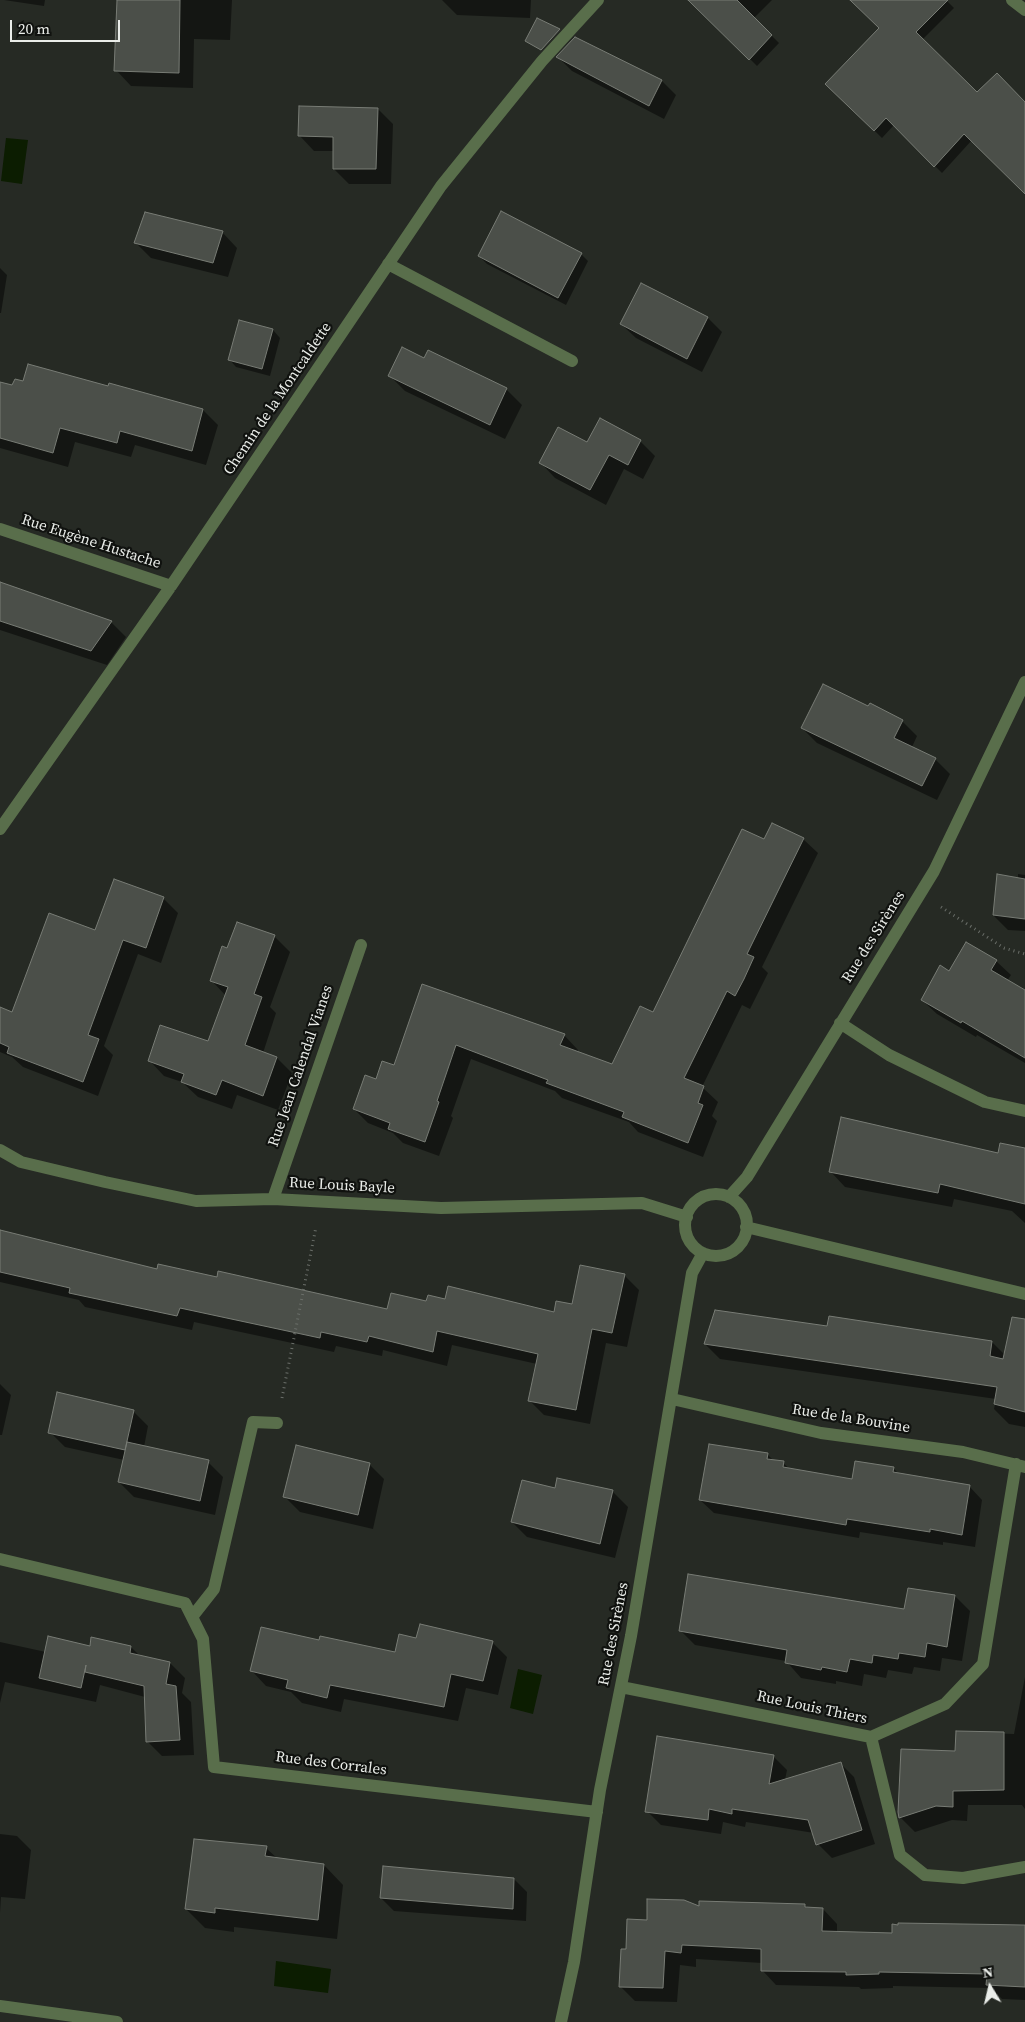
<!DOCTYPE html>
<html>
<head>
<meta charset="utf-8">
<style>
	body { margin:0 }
	#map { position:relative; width:1025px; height:2022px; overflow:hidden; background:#262a24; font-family:"Source Serif 4",serif }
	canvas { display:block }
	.north { position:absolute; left:965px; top:1962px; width:50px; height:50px; -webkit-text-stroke:4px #10120f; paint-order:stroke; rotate:351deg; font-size:14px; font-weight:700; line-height:20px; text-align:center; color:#eaede9 }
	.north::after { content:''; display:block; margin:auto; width:18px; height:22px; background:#eaede9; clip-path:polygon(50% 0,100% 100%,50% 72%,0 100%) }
	.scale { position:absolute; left:10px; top:20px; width:110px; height:22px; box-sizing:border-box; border:2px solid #eaede9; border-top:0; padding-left:6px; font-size:15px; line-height:18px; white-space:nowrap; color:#eaede9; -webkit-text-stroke:4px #10120f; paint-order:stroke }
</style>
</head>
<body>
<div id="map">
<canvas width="1025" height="2022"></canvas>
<div class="north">N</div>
<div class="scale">20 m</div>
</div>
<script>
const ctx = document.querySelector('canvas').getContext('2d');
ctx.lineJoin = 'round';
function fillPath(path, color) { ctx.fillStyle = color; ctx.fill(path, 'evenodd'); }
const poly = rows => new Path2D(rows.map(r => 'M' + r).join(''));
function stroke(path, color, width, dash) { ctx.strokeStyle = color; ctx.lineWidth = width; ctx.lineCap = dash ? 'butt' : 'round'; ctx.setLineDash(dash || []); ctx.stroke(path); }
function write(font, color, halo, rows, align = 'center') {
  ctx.font = font + ' "Source Serif 4",serif'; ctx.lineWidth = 4.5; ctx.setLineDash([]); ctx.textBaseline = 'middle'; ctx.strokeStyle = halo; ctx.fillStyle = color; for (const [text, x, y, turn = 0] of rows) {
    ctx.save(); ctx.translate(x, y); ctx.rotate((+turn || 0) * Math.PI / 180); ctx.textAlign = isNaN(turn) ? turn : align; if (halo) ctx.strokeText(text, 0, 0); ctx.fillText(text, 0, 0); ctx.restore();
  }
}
const water = poly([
	[6,138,28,140,22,184,1,181],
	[518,1669,542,1675,533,1714,510,1708],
	[276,1961,331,1969,328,1993,274,1986]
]);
const shadow = poly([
	[4,0,45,0,44,6],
	[119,0,232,0,230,40,194,39,193,88,131,86,116,70],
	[442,0,531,0,530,18,457,15],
	[715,0,772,0,754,18,779,43,757,66,703,12],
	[852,0,946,0,954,8,922,40,977,94,997,75,1025,102,1025,192,972,140,942,173,894,125,882,138,827,84,881,29],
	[575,38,662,81,676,95,664,119,572,71,558,57],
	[378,109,393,124,391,184,349,184,334,169,334,151,314,151,299,135],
	[222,232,237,248,228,277,151,258,136,243],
	[581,254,588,261,566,305,487,264,479,256],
	[0,268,7,275,1,313,0,313],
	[641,284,708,318,722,332,702,372,636,338,621,324],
	[240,321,273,330,280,338,270,376,236,367,229,359],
	[429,352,507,390,522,405,505,439,405,391,390,376,425,359],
	[0,383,13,387,24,383,203,410,218,425,206,465,135,445,131,457,75,442,68,467,0,448],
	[640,441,655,456,643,479,624,469,606,505,555,478,540,462,588,444],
	[0,583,111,622,126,637,107,665,0,630],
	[869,707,902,721,917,736,912,747,935,759,950,774,937,800,817,743,802,728],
	[803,839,818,853,762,967,768,973,750,1009,742,1005,702,1087,718,1102,712,1116,717,1121,703,1157,638,1132,629,1122,562,1098,555,1091,471,1059,451,1116,453,1118,439,1156,403,1143,393,1133,368,1123,354,1109,376,1081,395,1067,423,985,564,1035,578,1050,577,1053,612,1066,653,1014,765,841],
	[1018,874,1025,875,1025,931,1008,930,994,916,998,876,1018,879],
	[163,898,178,913,161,963,138,954,104,1046,113,1055,98,1096,23,1067,12,1057,0,1052,0,1009,13,1013,96,931],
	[274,936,290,952,270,1007,276,1013,263,1053,277,1058,292,1073,278,1110,237,1095,232,1109,198,1097,182,1082,164,1076,149,1060,209,1042,226,996,212,981,228,950],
	[996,961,1011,975,1007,981,1025,991,1025,1063,977,1035,976,1037,937,1014,922,1000,949,973],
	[1025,1149,1025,1223,1012,1211,954,1199,952,1207,845,1187,831,1172,999,1154],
	[0,1232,158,1270,218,1279,388,1311,446,1300,555,1313,573,1305,624,1275,639,1290,627,1347,606,1343,590,1424,544,1415,529,1400,537,1364,452,1345,447,1366,383,1350,382,1356,336,1346,334,1352,194,1322,192,1330,85,1307,79,1300,0,1282],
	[830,1317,992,1342,1007,1357,1025,1364,1025,1427,1009,1424,994,1409,996,1399,720,1359,705,1344,828,1327],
	[0,1384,11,1395,2,1435,0,1435],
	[133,1411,148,1426,144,1447,208,1462,223,1477,215,1515,134,1497,119,1482,124,1460,65,1447,50,1432],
	[767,1454,774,1461,783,1463,791,1470,854,1481,893,1468,900,1475,969,1486,982,1500,975,1547,943,1542,943,1545,860,1532,859,1538,714,1513,700,1500],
	[369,1464,384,1479,373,1529,300,1512,285,1497],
	[612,1491,628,1507,615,1558,527,1537,512,1522],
	[955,1596,970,1611,962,1661,942,1658,940,1671,914,1667,912,1674,888,1670,886,1678,864,1674,862,1686,836,1681,836,1684,801,1678,786,1661,695,1645,680,1630,905,1610],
	[417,1639,492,1642,507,1657,498,1695,466,1688,458,1721,344,1699,341,1712,302,1703,291,1692,266,1686,252,1671,320,1641,396,1654],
	[0,1642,46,1652,91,1647,131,1647,140,1656,170,1663,185,1678,182,1693,191,1702,194,1755,162,1756,147,1741,145,1697,100,1685,96,1702,5,1682,0,1703],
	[1025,1677,1025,1809,1022,1805,968,1805,967,1821,952,1820,915,1832,900,1817,956,1752,957,1732,1014,1734],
	[773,1756,787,1770,785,1780,840,1763,854,1777,875,1844,832,1858,818,1844,814,1833,746,1822,745,1827,723,1822,721,1834,661,1825,647,1811],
	[0,1834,17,1836,31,1850,25,1899,1,1897,0,1913],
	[266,1848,278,1859,324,1865,343,1885,337,1939,234,1927,234,1932,205,1928,186,1909],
	[514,1879,527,1892,526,1921,394,1911,381,1898],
	[805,1905,808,1908,823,1909,837,1924,837,1933,893,1934,1001,1926,1002,1924,1025,1924,1025,1913,1025,2000,1002,1999,991,1988,893,1986,893,1988,861,1989,859,1987,776,1985,762,1970,762,1963,696,1959,696,1967,680,1965,677,2002,635,2001,620,1986,627,1950,648,1921,700,1908]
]);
const building = poly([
	[117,0,180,0,179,73,114,71,117,0],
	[688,0,737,0,772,35,749,60,688,0],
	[850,0,948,0,916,32,977,92,997,73,1025,102,1025,194,964,134,934,167,886,118,874,131,825,84,879,28,850,0],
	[537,18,560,29,541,50,525,41,537,18],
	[575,37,662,80,649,106,556,57,575,37],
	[299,106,378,108,376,169,333,169,333,137,298,136,299,106],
	[501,211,582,253,558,298,478,256,501,211],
	[145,212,223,231,213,263,134,243,145,212],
	[641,283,708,317,687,359,620,324,641,283],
	[239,320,273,329,262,369,228,360,239,320],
	[402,347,424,358,428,350,507,388,490,425,388,376,402,347],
	[28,364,108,386,109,383,203,409,192,451,120,431,117,443,60,428,53,453,0,438,0,382,12,385,15,379,23,381,28,364],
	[600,418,641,440,628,465,609,455,590,490,539,463,558,427,587,442,600,418],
	[0,582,112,621,91,651,0,621,0,582],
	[823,684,868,706,870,703,903,720,894,738,936,758,922,786,801,728,823,684],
	[772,823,804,838,747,954,754,957,744,979,735,996,727,991,684,1078,704,1086,698,1103,703,1105,688,1143,622,1117,624,1112,546,1083,548,1080,456,1045,437,1101,439,1102,425,1142,388,1129,390,1123,353,1109,365,1075,376,1079,382,1061,394,1065,422,984,565,1034,560,1045,612,1064,640,1006,653,1012,742,829,764,839,772,823],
	[997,874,1025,879,1025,919,993,915,997,874],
	[114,879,164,897,146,948,123,940,88,1035,99,1039,83,1082,7,1053,9,1047,0,1043,0,1007,12,1012,49,913,95,930,114,879],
	[237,922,275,935,254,994,262,997,245,1045,277,1057,263,1096,222,1080,216,1095,181,1082,184,1074,148,1061,160,1025,208,1041,228,987,210,981,222,946,227,948,237,922],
	[966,942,997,960,991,970,1025,990,1025,1058,962,1021,961,1023,921,1000,940,965,949,971,966,942],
	[841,1117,998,1153,1000,1143,1025,1148,1025,1204,940,1184,938,1193,829,1172,841,1117],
	[0,1230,157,1269,158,1264,217,1277,218,1271,387,1309,391,1293,426,1301,428,1295,445,1299,448,1286,554,1312,556,1301,572,1304,580,1265,625,1274,612,1333,592,1329,576,1410,528,1401,538,1354,437,1331,433,1352,369,1336,367,1342,321,1332,320,1338,180,1308,177,1316,69,1293,70,1288,0,1272,0,1230],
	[715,1310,827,1326,829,1316,992,1341,990,1356,1003,1359,1012,1317,1025,1319,1025,1412,994,1404,997,1387,704,1344,715,1310],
	[57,1392,134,1410,125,1450,48,1433,57,1392],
	[127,1442,209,1460,200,1501,118,1482,127,1442],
	[709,1444,768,1453,767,1459,784,1461,783,1467,852,1479,855,1461,894,1467,893,1472,970,1485,962,1535,930,1529,930,1532,847,1519,846,1525,699,1500,709,1444],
	[296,1445,370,1463,358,1515,283,1497,296,1445],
	[557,1478,613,1490,600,1544,511,1522,522,1480,555,1488,557,1478],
	[688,1574,904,1609,908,1588,955,1595,947,1647,927,1643,925,1657,899,1653,898,1659,873,1655,872,1663,850,1659,847,1672,822,1667,821,1670,785,1663,787,1650,679,1631,688,1574],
	[420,1624,493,1641,483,1681,451,1674,444,1707,330,1685,327,1698,286,1688,288,1680,250,1671,261,1627,319,1640,320,1636,395,1652,399,1634,416,1638,420,1624],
	[48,1636,90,1646,91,1637,131,1646,130,1653,170,1662,166,1684,176,1686,180,1740,146,1742,144,1686,85,1672,86,1665,81,1688,39,1678,48,1636],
	[956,1731,1004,1732,1004,1790,953,1791,953,1807,936,1806,899,1818,898,1812,901,1749,955,1751,956,1731],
	[657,1736,774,1755,769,1784,841,1762,862,1830,816,1845,808,1820,732,1809,732,1814,709,1809,708,1820,645,1812,657,1736],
	[194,1839,267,1846,265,1856,324,1864,318,1920,215,1908,215,1913,185,1909,194,1839],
	[383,1866,514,1878,513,1909,380,1898,383,1866],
	[647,1899,684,1900,699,1906,699,1901,805,1904,805,1907,823,1908,822,1931,892,1933,892,1924,898,1925,898,1923,1025,1925,1025,1987,986,1985,987,1974,879,1972,879,1974,846,1975,846,1972,761,1971,761,1949,682,1945,681,1953,665,1951,663,1988,619,1987,621,1949,626,1949,627,1919,647,1920,647,1899]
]);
const path = poly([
	[941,907,1004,948,1025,954],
	[282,1398,316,1227]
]);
const minor = poly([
	[388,264,572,361],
	[0,529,171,586],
	[0,829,171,586,441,186,542,61,598,0],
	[840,1023,889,1055,985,1102,1025,1111],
	[0,1150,21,1162,105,1182,196,1201,273,1199,441,1208,642,1203,687,1217],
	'685 1225a31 31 0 1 1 62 0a31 31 0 1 1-62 0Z',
	[729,1197,747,1177,934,871,1025,682],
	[273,1199,361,945],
	[746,1227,1025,1294],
	[672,1399,821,1433,963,1452,1025,1467],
	[0,1559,185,1603,203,1639,214,1767,597,1812],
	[192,1617,214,1589,253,1422,277,1423],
	[621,1687,871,1737,945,1704,983,1664,1016,1464],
	[871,1737,900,1855,925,1875,963,1878,1025,1867],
	[0,2006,117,2022],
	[561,2022,574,1962,600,1790,631,1636,692,1273,703,1253]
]);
const tertiary = poly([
	[1012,0,1025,10]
]);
const streetNames = [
	["Chemin de la Montcaldette",278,399,-56],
	["Rue Eugène Hustache",91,542,18],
	["Rue des Sirènes",874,937,-58],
	["Rue Jean Calendal Vianes",301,1066,-71],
	["Rue Louis Bayle",342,1186,3],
	["Rue de la Bouvine",851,1419,9],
	["Rue des Sirènes",614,1634,-79],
	["Rue Louis Thiers",812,1708,12],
	["Rue des Corrales",331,1764,7]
];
fillPath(water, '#0c1d01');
fillPath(shadow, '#0007');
fillPath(building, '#4b4f49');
stroke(building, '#787c75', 1);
stroke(path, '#6a6e69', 3, [1, 4]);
stroke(minor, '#596e4b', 12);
stroke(tertiary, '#596e4b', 12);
write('15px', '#eaede9', '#10120f', streetNames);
</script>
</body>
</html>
